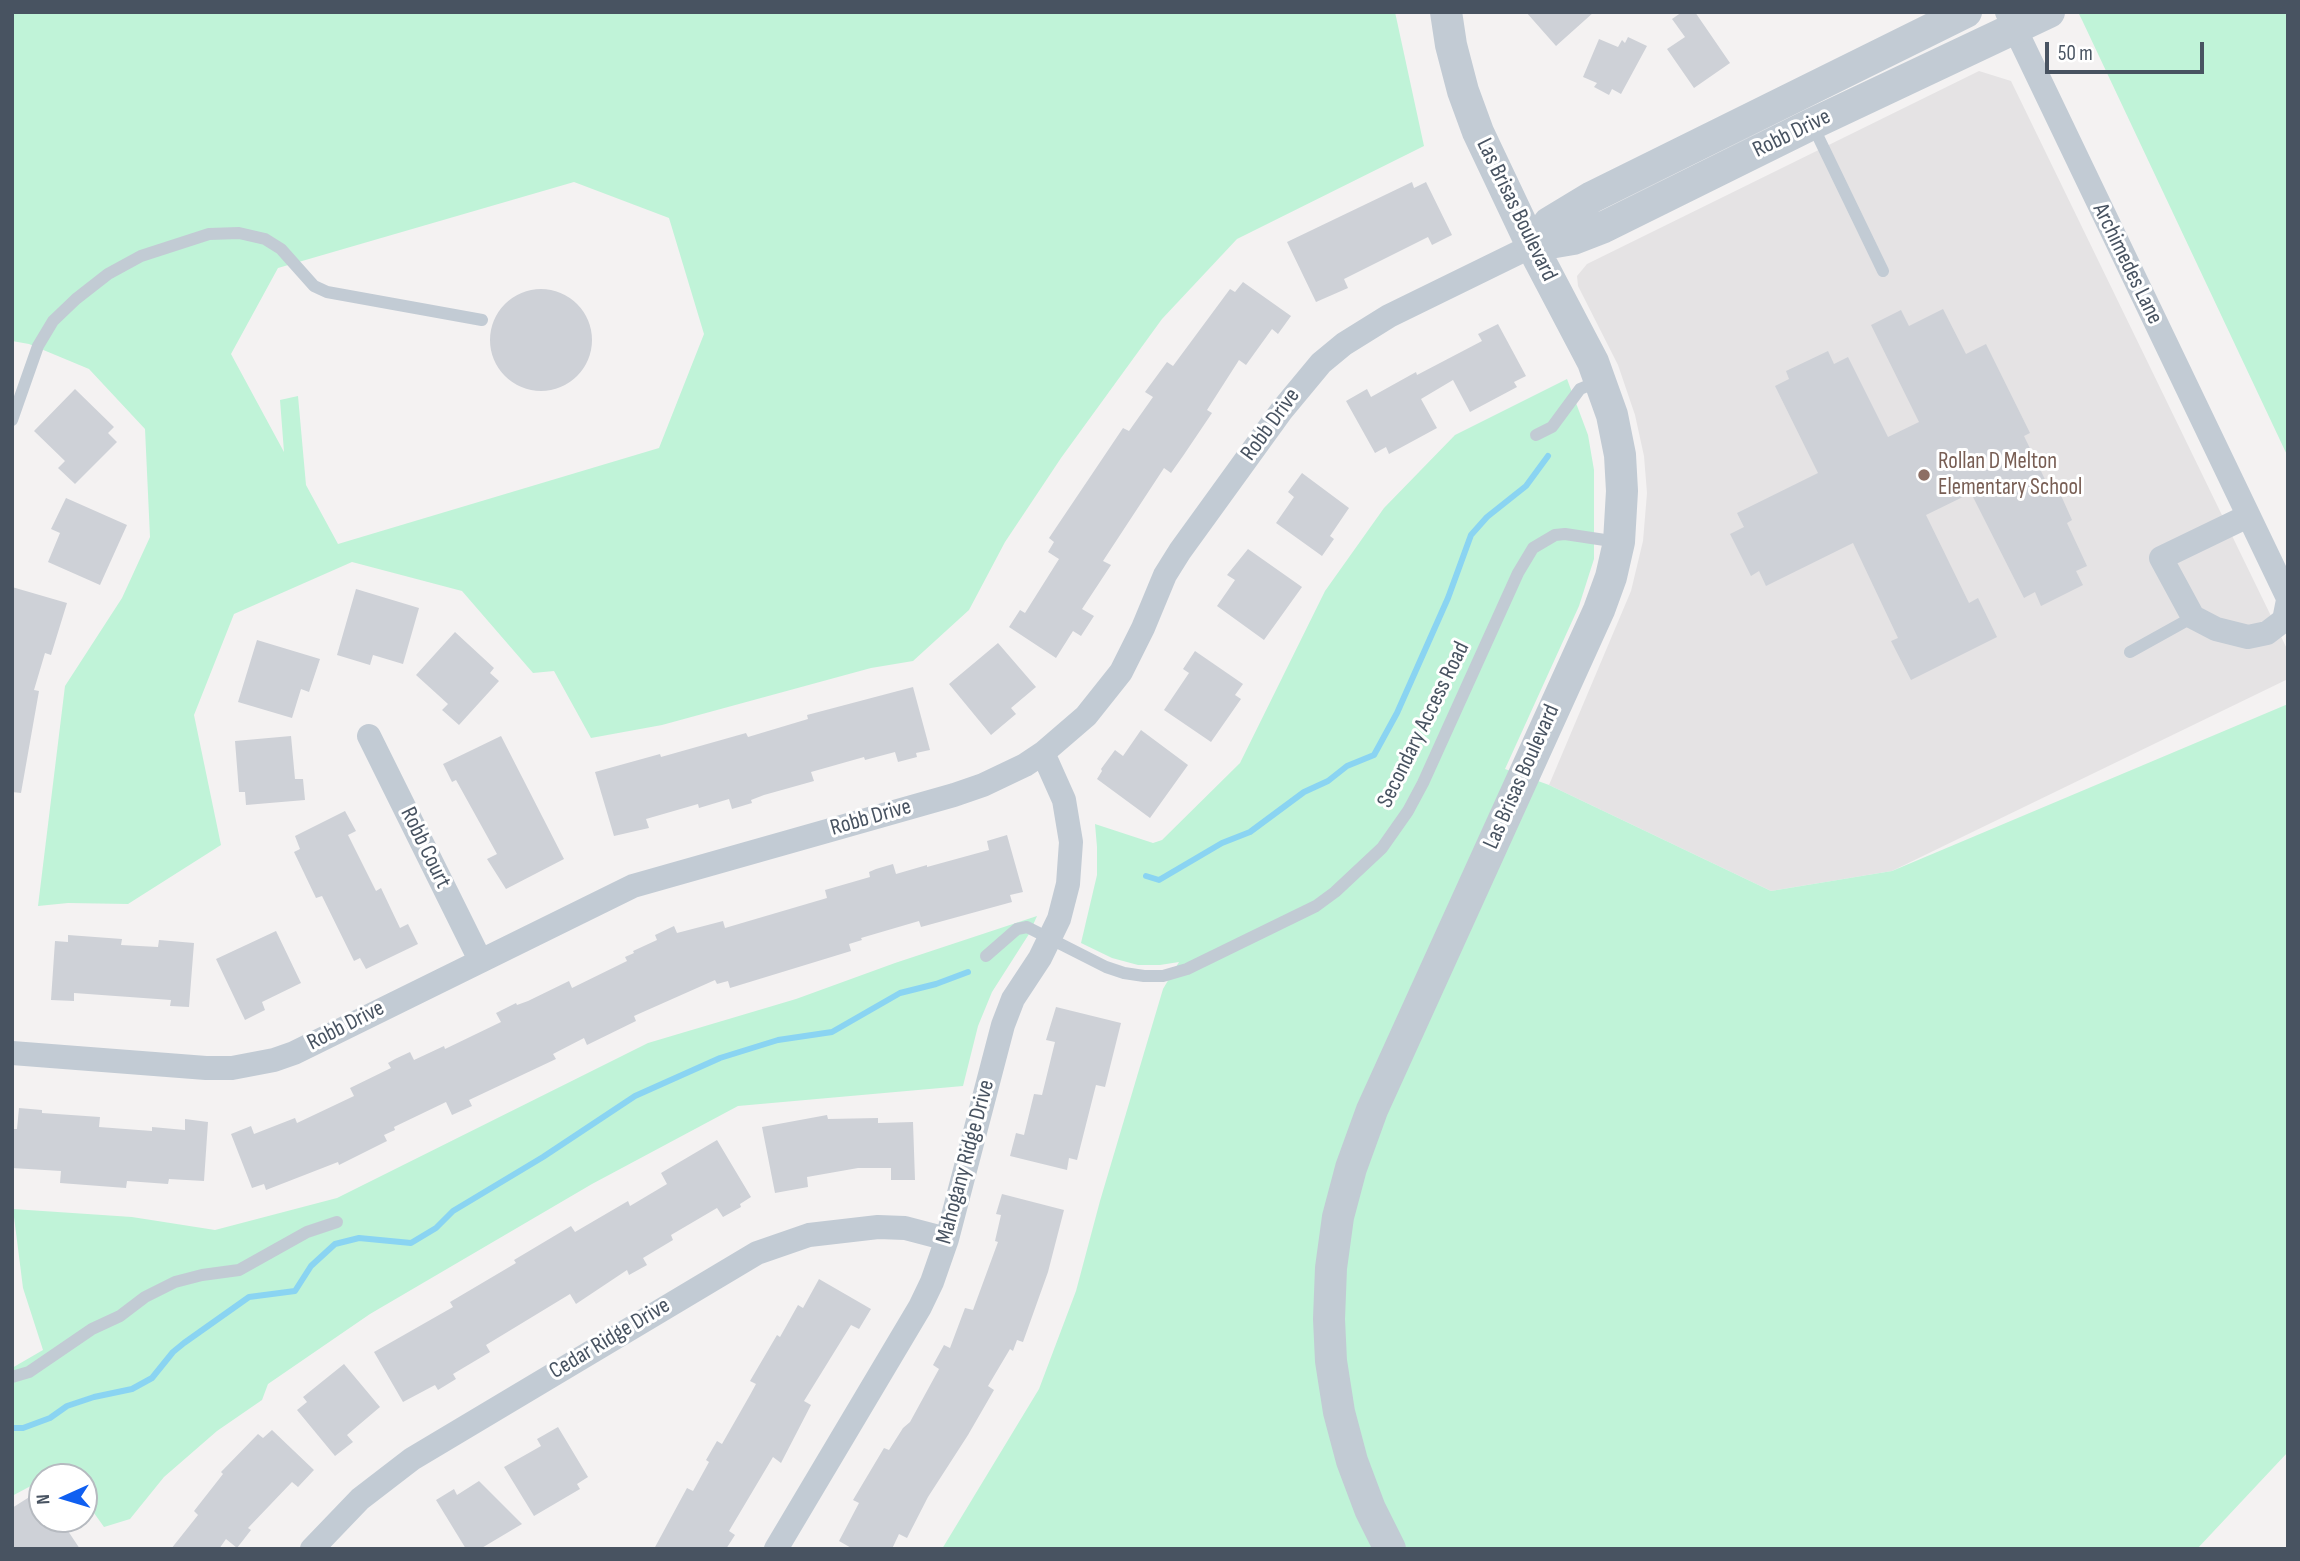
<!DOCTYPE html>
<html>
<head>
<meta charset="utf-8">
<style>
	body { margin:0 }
	#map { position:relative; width:2300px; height:1561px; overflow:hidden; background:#f4f2f2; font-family:"Sofia Sans Condensed",sans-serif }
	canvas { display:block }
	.frame { position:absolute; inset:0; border:14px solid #485361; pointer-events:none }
	.north { position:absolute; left:28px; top:1463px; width:70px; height:70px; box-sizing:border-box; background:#fff; border:2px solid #b6bac0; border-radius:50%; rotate:266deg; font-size:19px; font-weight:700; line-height:28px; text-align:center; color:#485361 }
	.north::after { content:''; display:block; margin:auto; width:24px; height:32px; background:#0f5ff1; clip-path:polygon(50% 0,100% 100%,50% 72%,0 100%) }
	.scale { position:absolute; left:2045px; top:42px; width:159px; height:32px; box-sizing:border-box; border:4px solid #485361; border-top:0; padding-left:9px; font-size:21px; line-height:24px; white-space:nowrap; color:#485361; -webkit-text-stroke:5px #fff; paint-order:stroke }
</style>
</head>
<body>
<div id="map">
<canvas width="2300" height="1561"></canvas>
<div class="frame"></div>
<div class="north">N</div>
<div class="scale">50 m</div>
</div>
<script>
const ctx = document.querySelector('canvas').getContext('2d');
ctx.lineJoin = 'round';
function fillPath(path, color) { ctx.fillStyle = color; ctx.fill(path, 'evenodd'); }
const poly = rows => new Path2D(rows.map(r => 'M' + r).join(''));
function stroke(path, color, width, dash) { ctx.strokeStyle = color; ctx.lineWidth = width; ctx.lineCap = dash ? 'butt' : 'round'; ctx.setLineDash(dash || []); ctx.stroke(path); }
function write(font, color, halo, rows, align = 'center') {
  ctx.font = font + ' "Sofia Sans Condensed",sans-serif'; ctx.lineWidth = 6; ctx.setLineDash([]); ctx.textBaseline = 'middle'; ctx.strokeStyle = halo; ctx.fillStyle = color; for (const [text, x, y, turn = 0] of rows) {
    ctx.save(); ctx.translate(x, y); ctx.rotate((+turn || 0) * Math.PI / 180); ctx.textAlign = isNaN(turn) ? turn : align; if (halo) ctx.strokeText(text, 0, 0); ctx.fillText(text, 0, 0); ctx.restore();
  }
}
const education = poly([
	[1979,71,2011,81,2288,651,2288,679,1892,871,1771,891,1549,785,1631,591,1643,541,1647,493,1644,456,1635,415,1618,365,1578,286,1577,276,1587,264]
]);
const green = poly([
	[12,12,1395,12,1424,146,1237,239,1162,319,1061,458,1005,542,969,610,913,661,871,668,662,725,591,738,554,671,533,673,462,591,352,562,234,614,194,715,221,845,128,904,68,903,38,906,65,686,122,598,150,537,145,429,89,369,29,344,12,341],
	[574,182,669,218,704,334,659,448,338,544,306,485,298,396,280,400,284,452,231,354,278,268],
	[2078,12,2288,12,2288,457,2082,20],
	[1567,379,1588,435,1594,470,1594,559,1579,606,1505,769,1549,785,1771,891,1892,871,2288,704,2288,1452,2197,1549,942,1549,1039,1389,1076,1291,1100,1201,1163,989,1179,962,1160,965,1138,965,1112,958,1081,943,1097,875,1097,847,1095,824,1153,843,1162,840,1240,763,1325,591,1384,508,1455,435],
	[1037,916,1029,934,992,992,978,1026,963,1086,738,1106,592,1184,370,1314,268,1384,262,1400,217,1431,164,1477,130,1519,104,1527,84,1499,84,1477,42,1477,42,1480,12,1496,12,1368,43,1350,23,1288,13,1209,132,1217,215,1230,337,1198,648,1043,796,999,895,963]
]);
const stream = poly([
	[1146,876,1159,880,1222,843,1250,832,1304,792,1328,781,1347,766,1374,755,1397,713,1448,598,1471,535,1487,517,1526,486,1548,456],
	[12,1428,23,1428,50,1418,67,1406,94,1397,132,1389,152,1378,173,1352,184,1343,249,1297,295,1291,311,1266,335,1244,359,1238,411,1243,436,1228,453,1211,543,1157,635,1096,720,1058,778,1040,832,1032,900,993,936,984,968,972]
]);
const building = poly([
	[1526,12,1594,12,1556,46],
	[1682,12,1695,12,1730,63,1694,88,1667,49,1685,37,1672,19],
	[1628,37,1647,46,1621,94,1612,89,1609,95,1594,87,1597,83,1583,77,1599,39,1618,47,1622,40,1625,43],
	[1412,182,1414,188,1426,182,1452,235,1432,245,1428,237,1344,279,1348,288,1316,302,1287,242],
	[1243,282,1291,316,1278,334,1272,329,1246,365,1239,360,1207,410,1212,413,1183,456,1171,473,1164,468,1103,561,1111,565,1082,609,1094,616,1081,636,1073,631,1056,658,1009,627,1020,610,1025,613,1059,559,1048,552,1054,542,1049,538,1123,428,1129,431,1153,397,1145,392,1167,362,1173,366,1230,289,1235,292],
	'490 340a51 51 0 1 1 102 0a51 51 0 1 1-102 0Z',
	[1943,309,1966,354,1986,344,2030,433,2024,436,2052,494,2059,491,2072,520,2067,523,2087,566,2076,571,2083,585,2041,606,2035,592,2024,598,1971,493,1926,515,1969,603,1978,598,1997,637,1911,680,1891,641,1898,638,1853,543,1766,586,1759,571,1751,576,1730,534,1744,527,1737,513,1818,473,1775,386,1789,379,1786,371,1828,351,1834,364,1848,357,1888,437,1919,422,1871,325,1901,310,1909,326],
	[1498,324,1526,376,1514,382,1517,387,1470,412,1453,380,1421,399,1437,428,1389,454,1386,447,1375,453,1346,401,1367,389,1371,397,1416,372,1417,375,1482,341,1478,334],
	[75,389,114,427,108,433,117,442,75,484,58,468,65,461,34,431],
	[1302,473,1349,508,1330,536,1334,539,1322,556,1276,523,1294,497,1288,492],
	[66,498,127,525,100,585,48,562,60,533,51,529],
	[1248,549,1302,587,1264,640,1217,606,1235,580,1227,575],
	[12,587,67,603,51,655,45,653,34,690,39,691,21,793,12,792],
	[356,589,419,608,403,664,373,655,370,665,337,655],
	[455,632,494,668,490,673,499,681,459,725,442,710,448,704,416,675],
	[257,640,320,659,309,692,301,689,292,718,238,702],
	[998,643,1036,687,1011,708,1016,714,991,735,949,684],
	[1195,651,1243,684,1235,695,1241,699,1211,742,1164,710,1189,673,1183,669],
	[913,687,930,750,916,753,917,757,898,762,895,752,865,760,864,757,811,772,814,781,764,795,751,800,752,803,732,809,729,799,699,808,698,804,646,819,649,828,614,836,595,772,660,754,661,757,746,733,748,737,808,719,807,715],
	[1141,730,1188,765,1150,818,1097,779,1102,771,1101,769,1115,750,1123,756],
	[291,736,295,779,303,779,305,800,246,805,245,792,239,792,235,741],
	[501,736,564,859,506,889,487,859,497,854,456,780,452,782,443,764],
	[345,811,356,831,348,835,376,891,381,888,400,928,408,924,418,944,366,969,360,958,354,961,322,896,316,898,294,852,300,849,295,836],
	[1007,835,1023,892,1010,895,1012,902,921,927,919,921,861,938,862,940,849,944,851,951,730,988,728,981,717,984,715,980,634,1016,636,1021,587,1045,584,1038,553,1054,556,1059,469,1100,472,1106,452,1115,446,1102,394,1127,395,1130,384,1135,387,1141,339,1165,338,1162,266,1190,264,1184,252,1188,231,1134,251,1126,254,1134,295,1118,297,1123,354,1096,350,1088,391,1068,388,1063,395,1059,410,1052,414,1060,444,1046,445,1049,501,1022,496,1013,516,1003,517,1005,528,1001,569,981,572,988,627,961,625,957,634,953,633,951,657,940,655,935,674,926,677,933,723,921,725,928,827,898,825,890,870,877,869,872,876,869,893,864,896,874,927,865,927,867,989,850,987,841],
	[276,931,301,983,262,1002,265,1010,245,1020,216,959],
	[68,935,122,939,121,945,158,947,159,940,194,943,189,1007,170,1006,171,1000,74,993,74,1001,51,1000,55,941,68,942],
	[1056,1007,1121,1023,1105,1087,1096,1085,1077,1160,1069,1158,1067,1170,1010,1156,1016,1133,1024,1135,1034,1094,1042,1095,1055,1042,1046,1040],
	[19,1108,42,1110,42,1113,100,1117,99,1127,152,1131,152,1127,185,1130,185,1119,208,1122,204,1181,169,1179,168,1184,127,1181,126,1188,60,1183,61,1171,12,1168,12,1129,17,1129],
	[827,1115,828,1119,878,1118,878,1123,913,1122,915,1180,891,1180,891,1168,858,1168,807,1177,808,1187,775,1193,762,1127],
	[717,1140,751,1197,740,1204,741,1207,723,1217,717,1208,671,1235,673,1240,643,1258,647,1265,629,1275,627,1270,576,1304,570,1294,486,1345,490,1352,453,1374,456,1379,438,1390,435,1385,403,1402,374,1352,453,1307,450,1302,516,1263,514,1260,571,1226,575,1232,628,1201,630,1206,667,1184,661,1173],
	[1002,1194,1064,1210,1048,1272,1023,1342,1017,1340,1013,1351,1010,1349,988,1386,994,1390,968,1435,928,1497,907,1538,899,1534,892,1549,853,1549,839,1541,859,1503,853,1500,884,1448,889,1450,903,1428,910,1422,939,1369,933,1365,944,1345,950,1348,965,1308,973,1310,998,1242,995,1241,1001,1215,996,1214],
	[819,1279,871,1309,859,1329,851,1325,804,1401,811,1405,781,1463,773,1457,729,1531,735,1535,726,1549,654,1549,687,1488,693,1491,709,1462,706,1460,717,1441,722,1444,750,1395,756,1384,750,1381,777,1335,780,1337,798,1305,803,1308],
	[344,1364,380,1407,347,1435,353,1442,335,1456,297,1410,307,1402,303,1397],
	[558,1427,588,1477,577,1484,580,1489,534,1516,504,1467,541,1446,537,1439],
	[272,1430,314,1470,298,1487,292,1482,248,1528,251,1530,237,1548,226,1539,219,1549,171,1549,198,1515,194,1511,223,1474,221,1472,258,1434,263,1438],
	[479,1481,522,1524,480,1549,466,1549,436,1500,454,1489,457,1495],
	[42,1489,42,1519,60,1519,80,1549,12,1549,12,1508]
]);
const service = poly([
	[1812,124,1883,271],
	[12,420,38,346,53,321,76,299,108,274,141,256,209,234,239,233,265,239,281,249,314,286,327,292,482,320],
	[1536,435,1552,427,1580,389,1599,381],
	[2130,652,2193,617],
	[986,956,1017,929,1027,927,1106,967,1124,973,1144,976,1163,976,1187,969,1316,906,1335,892,1382,848,1408,811,1423,783,1518,573,1533,548,1555,535,1565,534,1618,542],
	[12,1377,29,1372,92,1329,120,1316,145,1297,175,1282,202,1275,239,1270,307,1232,337,1222]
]);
const minor = poly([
	[2007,12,2288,598],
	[2248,516,2161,558,2193,617,2216,629,2248,637,2267,633,2284,620,2288,600],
	[369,736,480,960],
	[12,1053,206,1068,232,1068,274,1060,294,1053,633,886,954,795,983,785,1025,765,1043,753,1086,716,1121,672,1143,628,1165,575,1180,551,1282,410,1321,363,1344,344,1389,316,1532,246],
	[312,1549,360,1499,412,1459,757,1253,809,1235,878,1227,905,1228,947,1239],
	[776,1549,920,1307,932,1282,947,1239,1003,1025,1013,999,1040,958,1059,919,1068,884,1071,842,1064,800,1043,753]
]);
const tertiary = poly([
	[1532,246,1573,239,1604,227,1812,124,2049,12],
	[1532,246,1549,223,1592,197,1966,12],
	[1390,1549,1370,1509,1352,1461,1339,1412,1331,1361,1329,1319,1331,1268,1338,1217,1351,1168,1372,1110,1599,610,1611,577,1619,542,1622,491,1620,455,1612,415,1593,362,1532,246,1478,132,1463,91,1451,45,1446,12]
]);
const markers = [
	[1924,475,7,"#8d6e63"]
];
const streetNames = [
	["Robb Drive",1792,134,-26],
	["Las Brisas Boulevard",1516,210,64],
	["Archimedes Lane",2127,264,64],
	["Robb Drive",1271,425,-54],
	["Secondary Access Road",1424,725,-64],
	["Las Brisas Boulevard",1522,777,-66],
	["Robb Drive",871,818,-16],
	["Robb Court",425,848,64],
	["Robb Drive",346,1026,-27],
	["Mahogany Ridge Drive",966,1162,-75],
	["Cedar Ridge Drive",610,1339,-31]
];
const educationNames = [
	["Rollan D Melton",1938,462],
	["Elementary School",1938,488]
];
fillPath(education, '#e5e3e4');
fillPath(green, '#c0f3d8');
stroke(stream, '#8ad4f2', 6);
fillPath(building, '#ced1d7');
stroke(service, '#c2cbd4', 12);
stroke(minor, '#c2cbd4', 24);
stroke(tertiary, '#c2cbd4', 32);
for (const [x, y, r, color] of markers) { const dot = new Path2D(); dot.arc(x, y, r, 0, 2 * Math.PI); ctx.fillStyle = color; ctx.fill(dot); stroke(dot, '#fff', 2.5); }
write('23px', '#485361', '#fff', streetNames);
write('23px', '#785e54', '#fff', educationNames, 'left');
</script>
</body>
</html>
